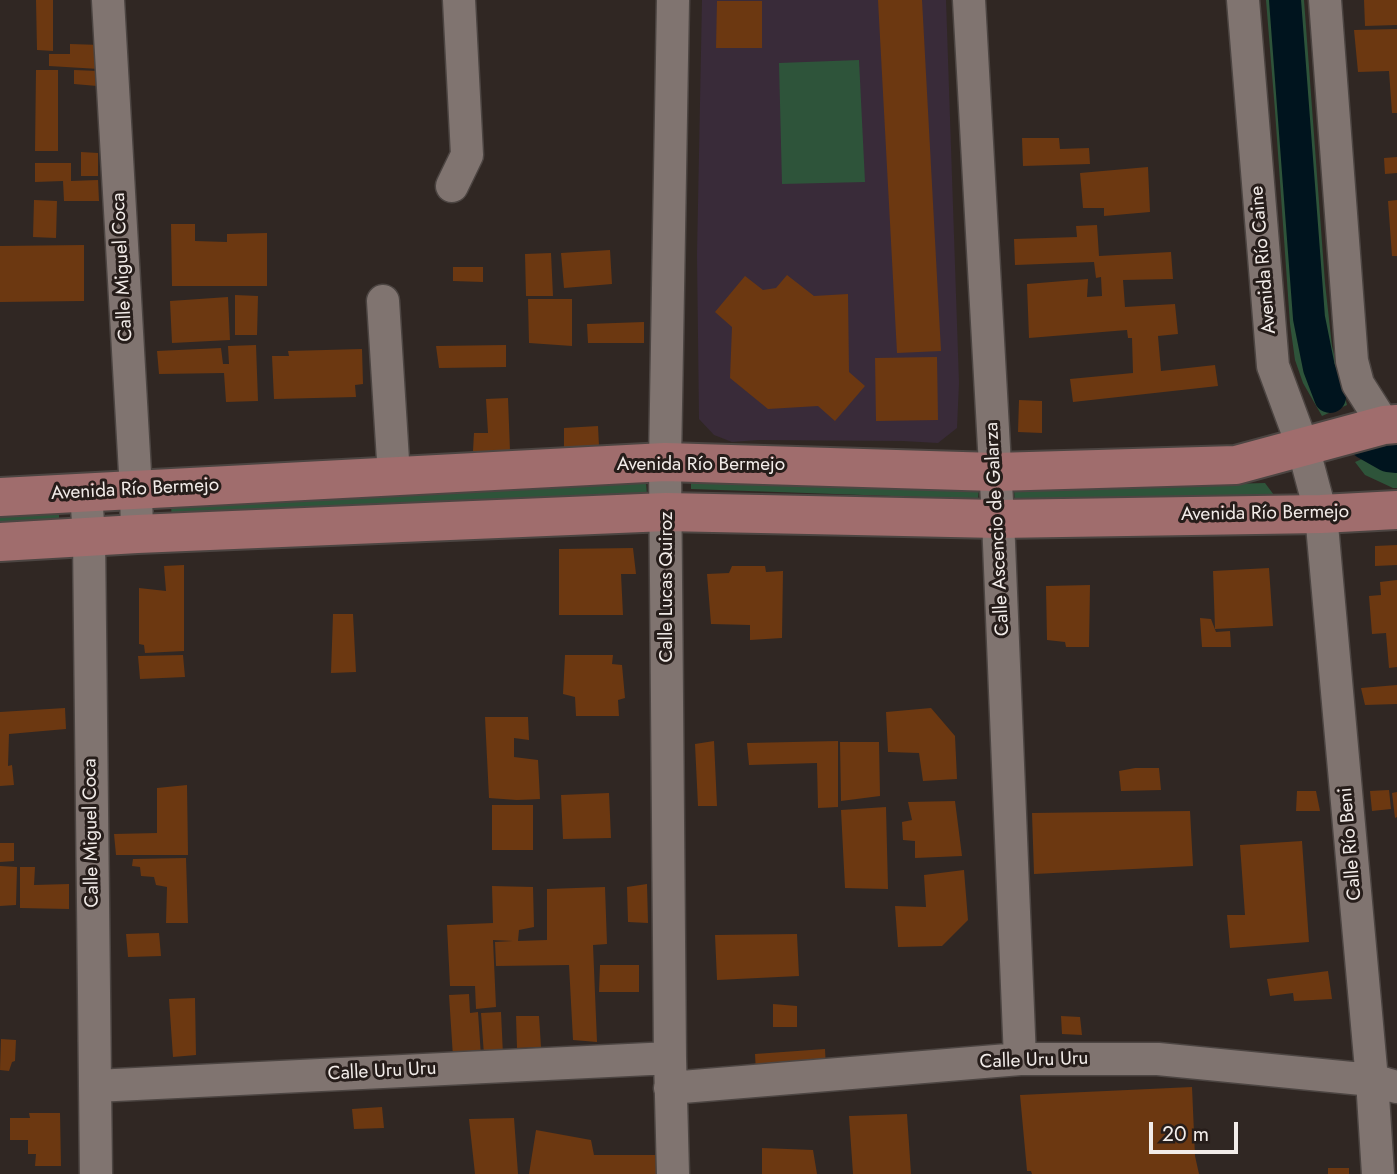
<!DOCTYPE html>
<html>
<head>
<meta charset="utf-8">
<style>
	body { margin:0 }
	#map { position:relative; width:1397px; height:1174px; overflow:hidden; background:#302723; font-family:Jost,sans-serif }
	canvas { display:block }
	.scale { position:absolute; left:1149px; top:1122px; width:89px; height:32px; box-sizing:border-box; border:4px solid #f2ece9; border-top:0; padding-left:9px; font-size:21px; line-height:24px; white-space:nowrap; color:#f2ece9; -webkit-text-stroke:5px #261d1a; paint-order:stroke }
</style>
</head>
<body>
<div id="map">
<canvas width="1397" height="1174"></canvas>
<div class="scale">20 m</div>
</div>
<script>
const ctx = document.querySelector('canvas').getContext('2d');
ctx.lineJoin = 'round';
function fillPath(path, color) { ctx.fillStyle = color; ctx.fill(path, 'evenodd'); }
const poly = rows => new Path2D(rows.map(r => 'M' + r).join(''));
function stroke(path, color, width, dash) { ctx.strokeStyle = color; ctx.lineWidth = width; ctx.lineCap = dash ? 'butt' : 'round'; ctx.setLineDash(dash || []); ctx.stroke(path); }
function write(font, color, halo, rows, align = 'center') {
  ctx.font = font + ' Jost,sans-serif'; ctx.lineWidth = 6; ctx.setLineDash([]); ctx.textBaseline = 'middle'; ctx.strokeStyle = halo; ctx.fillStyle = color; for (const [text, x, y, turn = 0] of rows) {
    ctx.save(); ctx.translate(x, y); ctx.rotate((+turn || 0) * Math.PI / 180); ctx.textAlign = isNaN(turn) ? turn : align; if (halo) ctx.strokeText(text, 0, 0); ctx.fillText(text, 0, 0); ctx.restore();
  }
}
const education = poly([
	[702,0,946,0,959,383,957,428,938,443,903,441,758,440,732,442,714,435,699,419,697,255]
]);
const green = poly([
	[1266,0,1304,0,1325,283,1332,346,1347,405,1322,416,1303,383,1295,360,1290,324,1275,111],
	[859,60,865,182,782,184,779,63],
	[1397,444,1397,488,1393,488,1365,475,1355,462],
	[691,478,979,488,978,499,691,489],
	[646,482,647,495,172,520,171,506],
	[1265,483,1274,495,1015,505,1014,490],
	[59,509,59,523,0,525,0,512]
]);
const canal = poly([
	[1285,0,1309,318,1319,368,1330,397],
	[1365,443,1388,456,1397,457]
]);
const building = poly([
	[36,0,53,0,53,51,37,50],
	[878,0,922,0,941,351,897,353],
	[1364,0,1397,0,1397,25,1365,26],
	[717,1,762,1,762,48,716,48],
	[1397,29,1397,113,1392,113,1389,71,1358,72,1354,30],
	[70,44,101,45,99,69,49,66,49,54,70,54],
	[36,70,58,70,58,151,35,151],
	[74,70,98,71,97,86,74,84],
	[1022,138,1059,138,1060,149,1089,148,1090,164,1023,166],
	[81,152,98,153,98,176,81,176],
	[1397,157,1397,173,1385,174,1384,158],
	[35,163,71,163,71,181,98,180,99,201,64,201,63,181,35,182],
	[1148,167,1150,212,1104,216,1104,208,1083,208,1080,173],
	[34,200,57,201,56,238,33,237],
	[1397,200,1397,256,1392,256,1388,201],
	[171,224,195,224,195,241,227,242,227,234,267,233,267,286,172,286],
	[1097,225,1099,256,1171,252,1173,279,1123,280,1125,307,1175,304,1178,334,1158,336,1161,371,1215,365,1218,386,1073,402,1070,379,1133,373,1132,338,1128,338,1127,330,1029,338,1027,284,1088,279,1087,297,1102,296,1101,277,1096,278,1094,262,1015,265,1014,239,1077,237,1076,226],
	[84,245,84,301,0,302,0,246],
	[610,250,612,284,564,288,561,253],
	[551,253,553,296,526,296,525,254],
	[453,267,483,267,483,282,453,281],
	[787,275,814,296,848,294,849,372,865,386,835,421,818,406,768,409,730,378,732,327,715,312,745,276,763,290,776,288],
	[235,295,258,296,257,335,235,335],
	[228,297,230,340,172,343,170,301],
	[528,299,572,299,572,346,529,343],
	[644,322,644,343,588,343,587,324],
	[256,345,258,401,226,402,224,373,159,374,157,351,221,348,223,364,229,364,228,346],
	[506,345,506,367,439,368,436,346],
	[362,349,363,384,355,385,356,397,274,399,272,356,289,356,288,351],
	[937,357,938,420,876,421,875,358],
	[508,398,510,451,473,451,474,433,488,433,486,399],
	[1019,400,1042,401,1042,433,1018,432],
	[598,426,599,446,564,448,564,428],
	[1397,545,1397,565,1375,566,1375,546],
	[633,548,636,574,621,574,623,615,559,615,559,549],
	[184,565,184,651,145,653,144,645,139,644,139,588,166,591,164,566],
	[732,566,765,566,766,572,783,571,782,638,750,640,750,625,711,624,707,574,729,573],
	[1269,568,1273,626,1215,629,1213,571],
	[1397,580,1397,667,1389,668,1386,633,1372,634,1369,596,1381,595,1380,582],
	[1090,585,1089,647,1066,647,1065,642,1047,640,1046,586],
	[333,614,353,614,356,672,331,673],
	[1200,618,1211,619,1216,632,1230,631,1231,647,1202,647],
	[183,655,185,677,140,679,138,656],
	[565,655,613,655,612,664,622,665,625,698,618,700,619,716,576,716,575,697,563,694],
	[1397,685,1397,704,1365,705,1361,688],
	[65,708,66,729,9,734,8,766,12,765,14,785,0,786,0,712],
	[931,708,955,736,957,779,923,781,919,753,888,752,886,712],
	[485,717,528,717,529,740,514,738,514,757,538,760,540,799,517,800,489,798],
	[714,741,717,806,698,806,695,744],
	[838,741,838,807,818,808,817,763,749,765,747,743],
	[840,742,879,742,880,796,841,801],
	[1135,768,1159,768,1161,790,1121,791,1119,771],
	[187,785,188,855,116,855,114,834,157,833,157,788],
	[1389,790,1391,809,1372,811,1370,791],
	[1297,791,1316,791,1320,811,1296,811],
	[1397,792,1397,817,1395,818,1392,793],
	[609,793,611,838,563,839,561,795],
	[955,801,962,856,915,858,915,841,903,840,902,822,912,820,908,802],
	[492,805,533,805,533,850,492,850],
	[886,807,888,889,845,888,841,810],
	[1190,811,1193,866,1034,874,1032,813],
	[1302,841,1309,942,1230,948,1227,915,1245,915,1240,845],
	[0,843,14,843,14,861,0,862],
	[186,858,188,923,166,923,167,887,156,885,154,877,141,876,140,867,132,866,133,859],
	[0,866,17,867,16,905,0,906],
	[20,867,35,867,34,885,69,884,69,909,20,908],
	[964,870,968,920,942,946,898,947,895,906,926,907,924,875],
	[647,884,648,923,628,922,627,887],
	[492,886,533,887,534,927,519,930,518,941,547,940,547,889,605,887,607,944,593,945,597,1042,573,1040,569,965,496,966,495,942,513,941,493,940,496,1007,476,1009,475,986,450,986,447,925,493,923],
	[159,933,161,956,128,957,126,934],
	[797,934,799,976,717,980,715,935],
	[600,965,639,965,639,992,599,992],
	[1328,971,1332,999,1294,1001,1293,993,1270,996,1267,979],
	[469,994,470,1013,478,1012,481,1056,453,1057,449,995],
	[195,998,196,1055,173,1057,169,999],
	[773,1004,797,1006,797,1027,773,1027],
	[501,1012,503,1055,484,1055,481,1013],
	[516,1016,539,1016,541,1047,517,1048],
	[1061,1016,1080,1017,1082,1035,1062,1034],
	[1,1039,16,1040,15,1061,12,1062,9,1071,0,1070],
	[825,1049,826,1069,756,1073,755,1054],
	[1192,1087,1195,1156,1199,1174,1032,1174,1031,1171,1027,1171,1020,1095],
	[382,1107,384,1128,354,1129,352,1109],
	[29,1113,60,1113,61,1166,35,1166,36,1154,28,1154,28,1140,10,1140,10,1118,30,1118],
	[907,1114,911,1174,853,1174,849,1116],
	[514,1118,518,1174,475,1174,469,1119],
	[536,1130,591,1140,594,1155,656,1155,657,1174,529,1174],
	[762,1148,813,1150,817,1174,762,1174],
	[1328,1168,1349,1168,1349,1174,1328,1174]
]);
const minor = poly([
	[108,0,136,490,137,534],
	[969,0,998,519,1020,1059],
	[1243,0,1273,366,1303,447,1321,514,1372,1080,1378,1174],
	[1325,0,1352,361,1358,384,1384,425],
	[452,186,467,155,459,0],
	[383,301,394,476],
	[86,493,89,537,96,1174],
	[95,1086,670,1058],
	[670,1088,1020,1059,1158,1059,1372,1080,1397,1087],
	[673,1174,670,1058,665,462,673,0]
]);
const primary = poly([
	[0,497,665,462,995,472,1236,465,1384,425,1397,424],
	[0,542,137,534,666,512,998,519,1321,514,1397,510]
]);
const streetNames = [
	["Avenida Río Caine",1264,260,-95],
	["Calle Miguel Coca",123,267,-93],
	["Avenida Río Bermejo",701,465],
	["Avenida Río Bermejo",135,490,-3],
	["Avenida Río Bermejo",1265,514,-1],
	["Calle Ascencio de Galarza",998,529,-93],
	["Calle Lucas Quiroz",667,587,-90],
	["Calle Miguel Coca",92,833,-91],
	["Calle Río Beni",1351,844,-95],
	["Calle Uru Uru",1034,1061,-2],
	["Calle Uru Uru",382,1072,-3]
];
fillPath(education, '#392b39');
fillPath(green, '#2e543a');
stroke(canal, '#00141e', 32);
fillPath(building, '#6c3811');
stroke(minor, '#4c4542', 35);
stroke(primary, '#4c4542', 42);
stroke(minor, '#807470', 32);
stroke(primary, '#a06d6d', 38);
write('19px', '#f2ece9', '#261d1a', streetNames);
</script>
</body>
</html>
